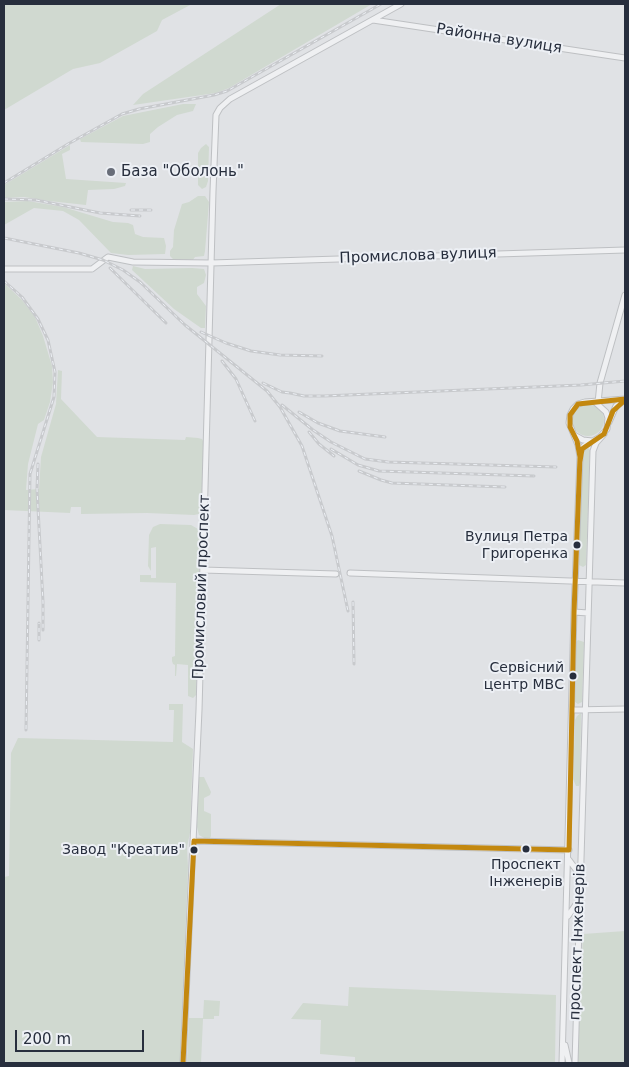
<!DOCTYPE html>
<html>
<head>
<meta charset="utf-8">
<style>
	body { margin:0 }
	#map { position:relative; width:629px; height:1067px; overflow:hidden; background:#e0e2e5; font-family:"DejaVu Sans",sans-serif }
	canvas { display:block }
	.frame { position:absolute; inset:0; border:5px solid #272e3d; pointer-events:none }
	.scale { position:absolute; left:15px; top:1030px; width:129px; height:22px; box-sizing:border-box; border:2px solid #272e3d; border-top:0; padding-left:6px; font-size:15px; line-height:18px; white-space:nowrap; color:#272e3d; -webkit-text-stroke:4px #edf0f5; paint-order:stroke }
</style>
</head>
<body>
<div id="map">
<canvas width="629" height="1067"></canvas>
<div class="frame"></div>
<div class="scale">200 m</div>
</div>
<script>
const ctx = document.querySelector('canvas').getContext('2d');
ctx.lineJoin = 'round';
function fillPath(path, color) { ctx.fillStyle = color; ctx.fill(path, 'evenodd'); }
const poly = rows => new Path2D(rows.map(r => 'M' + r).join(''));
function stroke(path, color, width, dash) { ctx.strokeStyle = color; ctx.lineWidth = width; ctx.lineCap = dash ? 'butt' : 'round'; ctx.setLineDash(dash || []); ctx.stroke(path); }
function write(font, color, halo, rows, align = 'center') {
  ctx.font = font + ' "DejaVu Sans",sans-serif'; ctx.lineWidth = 4; ctx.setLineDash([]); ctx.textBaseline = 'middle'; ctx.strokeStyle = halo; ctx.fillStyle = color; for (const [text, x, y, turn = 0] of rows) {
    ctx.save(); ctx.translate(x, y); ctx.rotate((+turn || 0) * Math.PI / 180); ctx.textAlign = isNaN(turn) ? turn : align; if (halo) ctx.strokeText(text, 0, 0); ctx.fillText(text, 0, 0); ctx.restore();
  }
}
const green = poly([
	[4,4,192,4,162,20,157,31,100,63,73,69,4,110],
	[281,4,372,4,229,88,216,93,133,105,143,94],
	[183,104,196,104,193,111,177,115,158,127,150,134,150,142,143,144,81,142,80,139,123,116],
	[206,144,209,147,208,181,206,187,202,189,198,185,198,153,201,148],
	[70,145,70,150,62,154,66,179,126,183,125,186,114,189,88,190,86,205,49,201,24,197,4,198,4,185],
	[198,196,205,196,209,202,205,251,204,256,195,257,192,261,175,261,170,256,170,251,173,247,174,230,182,204,189,202],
	[28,201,63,207,113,222,128,223,133,225,135,234,143,237,164,238,166,246,165,254,128,255,111,253,79,220,63,211,34,208,4,225,4,202],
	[133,266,145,269,192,268,204,269,206,275,204,283,197,287,197,294,206,306,205,328,201,328,174,309,132,270],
	[4,283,22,300,35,317,43,336,52,366,53,382,50,402,44,420,38,424,28,464,26,490,39,489,41,457,56,404,58,370,62,371,61,399,97,437,185,440,186,437,198,438,202,439,204,443,201,508,199,514,194,515,147,513,81,514,81,507,71,507,70,513,4,510],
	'572 420a16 16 0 1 1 32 0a16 16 0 1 1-32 0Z',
	[585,448,588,448,590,450,586,565,583,567,579,565,582,453],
	[160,524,191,525,198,529,200,532,196,695,193,698,188,696,188,665,177,664,176,676,175,676,175,665,173,664,172,661,172,657,175,656,176,583,140,582,140,575,151,575,151,578,156,578,156,547,151,548,151,571,148,566,149,535,153,527],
	[578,640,584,642,582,702,578,704,575,702,575,696,576,642],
	[169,704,183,704,182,742,193,749,190,833,187,847,188,867,180,1063,4,1063,4,877,9,876,11,753,18,738,173,742,174,710,169,710],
	[581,713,580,783,579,786,576,786,573,779,575,720,577,716],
	[199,777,204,777,211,792,210,795,204,798,204,811,211,814,211,836,210,838,206,839,199,835,197,827],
	[625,931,625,1063,577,1063,583,934],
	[349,987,556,995,555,1063,355,1063,355,1057,320,1054,321,1020,291,1019,303,1003,348,1006],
	[204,1000,220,1001,219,1016,214,1016,214,1019,203,1019,201,1063,187,1063,189,1018,203,1018]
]);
const minor = poly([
	[373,20,625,58],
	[4,269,92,269,108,257,133,262,211,263,625,250],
	[598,403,600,383,625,295],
	[609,422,616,406,625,400],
	[574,435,583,440,592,441],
	[580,452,584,446,600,437,607,429,608,418,606,412,596,403],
	[203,570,336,574],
	[350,573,625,583],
	[574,612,588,613],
	[572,710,625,709],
	[194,841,569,850],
	[569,860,580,875],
	[568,916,579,900],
	[565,1045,569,1063],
	[183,1063,199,710,213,191,216,115,220,108,230,99,401,4],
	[562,1063,574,612,580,457,578,445,569,423,570,415,573,409,578,404,585,402,625,399],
	[575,1063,593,451,596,443,604,434]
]);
const rail = poly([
	[4,183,68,144,122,114,139,109,214,95,227,91,381,4],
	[4,199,36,200,100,213,140,216],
	[131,210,151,210],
	[4,238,79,253,103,260,123,270,140,282,185,325,267,391,280,407,302,446,332,536,348,611],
	[110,268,166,323],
	[4,281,22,297,38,319,48,340,55,372,54,397,30,474,26,730],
	[201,332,226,343,251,351,280,355,322,356],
	[222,361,236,379,255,421],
	[263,383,282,392,290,393,304,396,324,396,581,385,625,381],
	[282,405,313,430,331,442,365,459,388,462,556,467],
	[299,412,318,423,340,431,385,437],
	[309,432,319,444,334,456],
	[331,449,358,465,379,471,534,476],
	[38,464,37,489,43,602,43,630],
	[359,471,381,480,392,483,505,487],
	[353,602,354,664],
	[39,640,39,623]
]);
const bus1 = poly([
	[580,461,582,449,604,434,613,411,625,400],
	[194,841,569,850],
	[569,850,574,612,580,457,577,441,570,427,570,415,578,404,625,399],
	[183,1063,194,841]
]);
const markers = [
	[111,172,5,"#686d78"],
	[577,545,4.5,"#272e3d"],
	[573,676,4.5,"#272e3d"],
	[526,849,4.5,"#272e3d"],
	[194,850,4.5,"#272e3d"]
];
const busNames = [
	["Вулиця Петра",568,537],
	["Григоренка",568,554],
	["Сервісний",564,668],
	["центр МВС",564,685],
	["Завод \"Креатив\"",185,850],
	["Проспект",526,865,"center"],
	["Інженерів",526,882,"center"]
];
const streetNames = [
	["Районна вулиця",499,39,9],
	["Промислова вулиця",418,256,-2],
	["Промисловий проспект",202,587,-88],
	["проспект Інженерів",578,942,-88]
];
const poiNames = [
	["База \"Оболонь\"",121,172]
];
fillPath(green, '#d0d9d0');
stroke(minor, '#bec0c3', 7);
stroke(minor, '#eff0f2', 5);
stroke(rail, '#c8cacd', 3);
stroke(rail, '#edf0f5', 1, [4]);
stroke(bus1, '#c3880f', 5);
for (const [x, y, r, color] of markers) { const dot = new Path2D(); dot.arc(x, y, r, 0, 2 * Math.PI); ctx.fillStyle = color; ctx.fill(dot); stroke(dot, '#edf0f5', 2); }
write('14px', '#272e3d', '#edf0f5', busNames, 'right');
write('15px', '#272e3d', '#edf0f5', streetNames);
write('15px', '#272e3d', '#edf0f5', poiNames, 'left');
</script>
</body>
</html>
